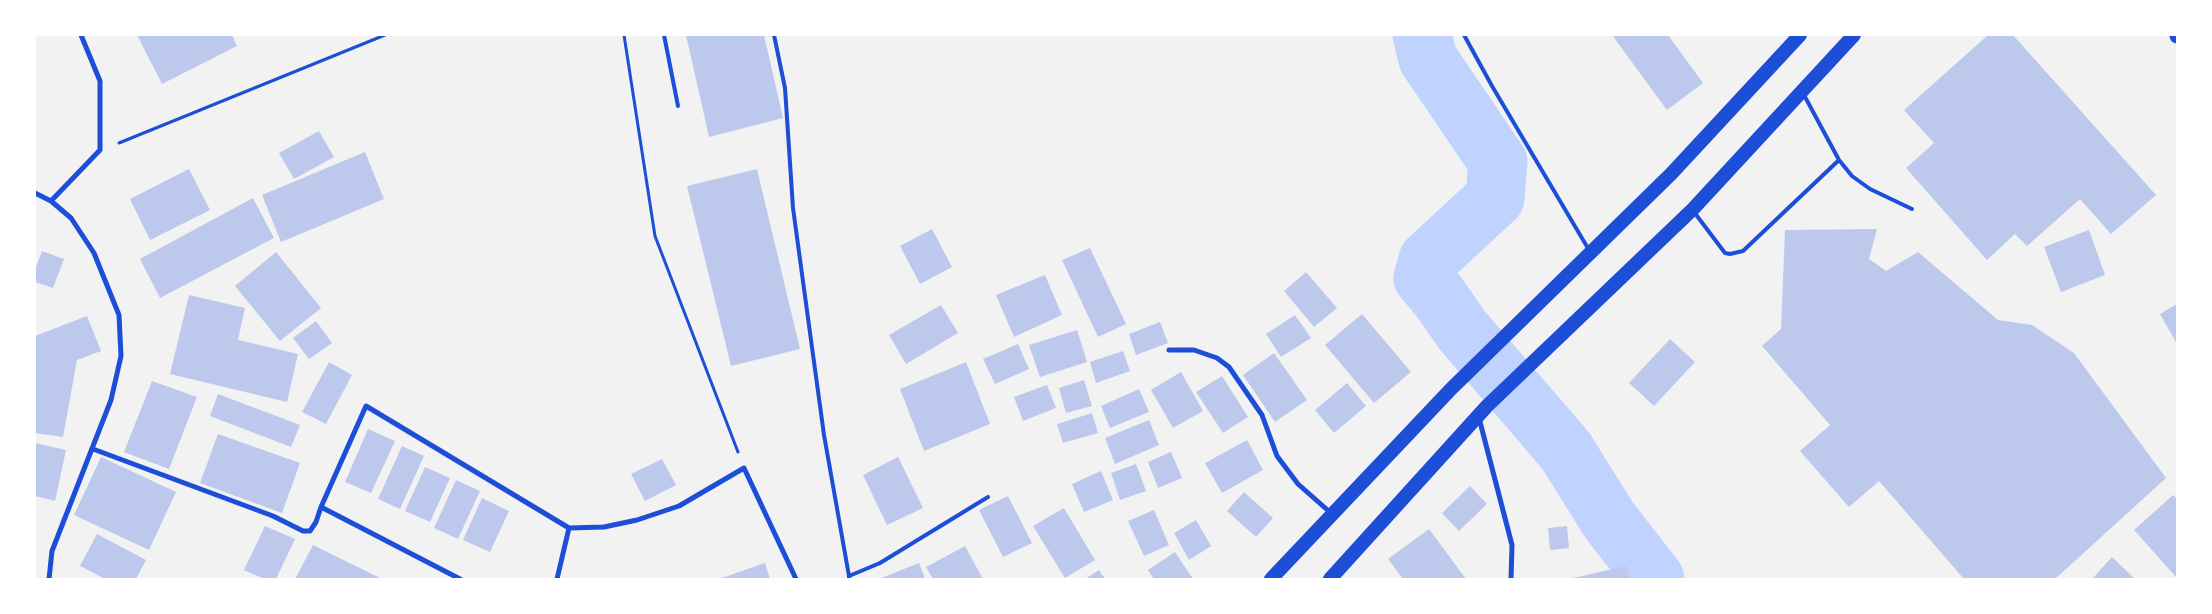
<!DOCTYPE html>
<html>
<head>
<meta charset="utf-8">
<style>
	body { margin:0 }
	#map { position:relative; width:2212px; height:614px; overflow:hidden; background:#f2f2f2; font-family:Raleway,sans-serif }
	canvas { display:block }
	.frame { position:absolute; inset:0; border:36px solid #fff; pointer-events:none }
</style>
</head>
<body>
<div id="map">
<canvas width="2212" height="614"></canvas>
<div class="frame"></div>
</div>
<script>
const ctx = document.querySelector('canvas').getContext('2d');
ctx.lineJoin = 'round';
const poly = rows => new Path2D(rows.map(r => 'M' + r).join(''));
function stroke(path, color, width, dash) { ctx.strokeStyle = color; ctx.lineWidth = width; ctx.lineCap = dash ? 'butt' : 'round'; ctx.setLineDash(dash || []); ctx.stroke(path); }
function fillPath(path, color) { ctx.fillStyle = color; ctx.fill(path, 'evenodd'); }
const river = poly([
	[1422,35,1428,59,1498,162,1495,198,1428,260,1423,278,1439,297,1462,330,1566,451,1609,520,1655,579]
]);
const building = poly([
	[137,35,232,35,237,46,162,84],
	[686,35,764,35,783,118,709,137],
	[1612,35,1668,35,1703,83,1667,110],
	[1988,35,2013,35,2156,195,2111,234,2080,199,2027,246,2015,234,1987,260,1906,168,1934,143,1904,110],
	[319,131,334,157,294,179,279,153],
	[365,152,384,199,281,242,262,195],
	[189,169,210,210,150,240,130,199],
	[757,169,800,349,731,366,687,186],
	[253,198,274,238,160,298,140,259],
	[932,229,952,267,920,284,900,246],
	[1877,229,1869,259,1886,271,1918,252,1998,320,2032,325,2074,353,2166,478,2055,579,1964,579,1879,481,1849,507,1800,451,1830,425,1762,346,1781,329,1785,230],
	[2089,230,2105,275,2061,292,2044,247],
	[1090,248,1126,324,1098,337,1062,260],
	[42,251,64,259,53,288,35,282,35,270],
	[276,252,321,308,280,341,235,286],
	[1306,272,1337,308,1314,327,1284,291],
	[1045,275,1062,315,1014,337,996,295],
	[189,295,245,308,238,340,298,354,287,402,170,374],
	[2177,304,2177,344,2160,314],
	[941,305,958,333,906,364,889,335],
	[1362,314,1411,372,1374,403,1325,345],
	[1295,315,1311,338,1281,357,1266,334],
	[87,316,101,351,77,360,63,437,35,433,35,336],
	[316,321,332,343,309,359,293,338],
	[1160,322,1168,343,1136,355,1129,334],
	[1077,330,1087,362,1040,377,1029,345],
	[1670,339,1695,362,1654,406,1629,383],
	[1018,344,1029,369,995,384,983,359],
	[1123,351,1130,371,1096,383,1090,362],
	[1274,353,1307,400,1275,422,1243,375],
	[329,362,352,375,326,424,302,412],
	[966,362,990,424,924,451,900,389],
	[1181,372,1203,411,1173,428,1151,390],
	[1222,376,1248,417,1223,433,1196,392],
	[1084,380,1092,406,1066,413,1059,388],
	[152,381,197,397,169,469,124,452],
	[1347,383,1366,406,1334,433,1315,410],
	[1047,385,1056,408,1023,421,1014,397],
	[1139,389,1149,412,1110,428,1101,406],
	[218,394,300,425,291,447,210,416],
	[1092,413,1098,433,1063,443,1057,424],
	[1149,420,1159,445,1115,464,1105,438],
	[368,429,395,441,371,493,345,482],
	[218,434,300,463,282,513,200,483],
	[1247,440,1263,470,1222,493,1205,463],
	[35,443,66,450,55,501,35,496],
	[402,446,424,456,400,509,378,499],
	[1171,452,1182,478,1158,488,1148,462],
	[101,457,176,492,149,550,74,515],
	[898,457,923,508,887,525,863,475],
	[662,459,676,485,645,501,631,474],
	[1136,464,1146,491,1120,500,1111,473],
	[425,467,450,478,430,522,405,511],
	[1101,471,1113,500,1084,512,1072,484],
	[456,480,480,491,458,539,434,528],
	[1470,486,1487,504,1459,531,1442,513],
	[1244,492,1273,518,1256,537,1227,511],
	[2173,495,2177,499,2176,577,2134,530],
	[1008,496,1032,543,1003,557,979,510],
	[482,498,509,511,490,552,463,540],
	[1064,508,1095,560,1065,578,1033,526],
	[1154,510,1169,545,1144,556,1128,521],
	[1196,520,1211,546,1189,560,1174,533],
	[265,526,295,539,276,579,264,579,244,570],
	[1567,526,1569,548,1550,550,1548,528],
	[1429,529,1466,579,1403,579,1388,559],
	[97,534,146,560,136,579,105,579,80,566],
	[313,545,382,579,295,579],
	[965,546,983,579,933,579,926,567],
	[1175,552,1193,579,1154,579,1148,570],
	[2112,557,2135,579,2092,579],
	[765,563,770,579,719,579],
	[919,563,925,579,879,579],
	[1626,566,1630,579,1573,579,1573,578],
	[1099,570,1105,579,1085,579]
]);
const path = poly([
	[624,35,655,236,738,452],
	[119,143,385,35]
]);
const service = poly([
	[664,35,678,106],
	[774,35,785,88,793,208,811,340,824,435,849,576],
	[1464,35,1492,86,1589,250],
	[1804,95,1839,160,1852,176,1870,189,1912,209],
	[1694,212,1725,253,1730,254,1743,251,1839,160],
	[849,579,849,576,880,563,988,497]
]);
const minor = poly([
	[35,193,51,201,71,218,94,253,119,315,121,356,111,400,52,551,49,579],
	[51,201,100,150,100,81,81,35],
	[1169,350,1194,350,1217,358,1229,367,1262,415,1277,456,1298,484,1332,514],
	[1479,418,1512,545,1511,579],
	[93,449,273,516,303,531,310,531,316,522,321,507,366,406,569,528,604,527,637,520,679,506,744,468,796,579],
	[321,507,460,579],
	[557,579,569,528]
]);
const trunk = poly([
	[1271,579,1451,389,1671,174,1800,35],
	[1330,579,1487,406,1693,209,1854,35]
]);
const motorway = poly([
	[2177,35,2177,36]
]);
stroke(river, '#bfd3fe', 59);
fillPath(building, '#bdc9ec');
stroke(path, '#1d4ed8', 3);
stroke(service, '#1d4ed8', 4);
stroke(minor, '#1d4ed8', 5);
stroke(trunk, '#1d4ed8', 14);
stroke(motorway, '#1d4ed8', 15);
</script>
</body>
</html>
